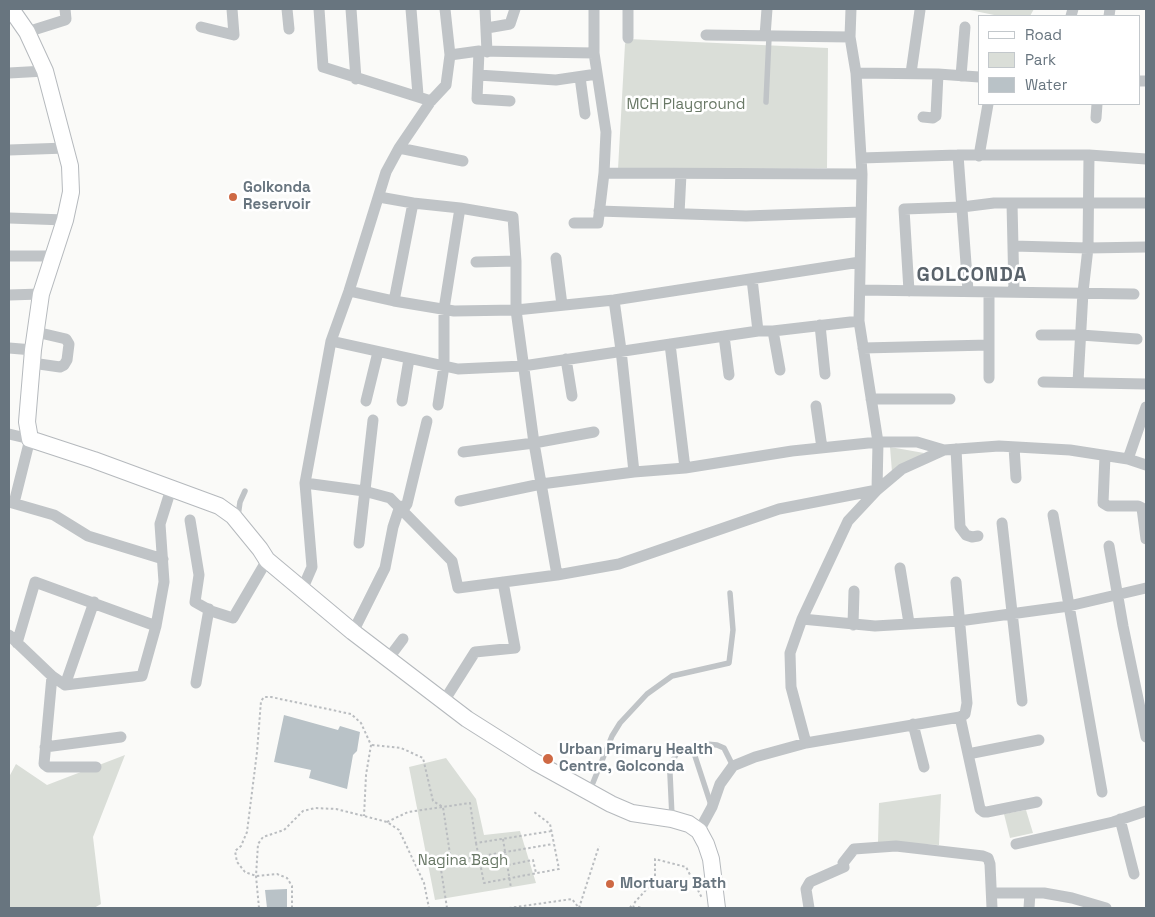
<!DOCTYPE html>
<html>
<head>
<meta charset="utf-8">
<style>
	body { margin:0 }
	#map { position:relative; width:1155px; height:917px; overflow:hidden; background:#fafaf8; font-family:"Space Grotesk",sans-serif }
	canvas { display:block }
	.frame { position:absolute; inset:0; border:10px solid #68757f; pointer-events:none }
	.legend { position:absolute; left:978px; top:15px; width:162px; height:90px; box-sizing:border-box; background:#fff; border:1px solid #c3c8cc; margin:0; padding:6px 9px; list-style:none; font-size:15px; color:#68757f }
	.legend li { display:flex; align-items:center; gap:10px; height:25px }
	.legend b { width:25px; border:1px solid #c3c8cc }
</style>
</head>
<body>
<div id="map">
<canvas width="1155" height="917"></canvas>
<div class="frame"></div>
<ul class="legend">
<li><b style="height:6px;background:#fff"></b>Road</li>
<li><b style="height:14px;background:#daded8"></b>Park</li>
<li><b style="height:14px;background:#b9c2c7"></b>Water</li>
</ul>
</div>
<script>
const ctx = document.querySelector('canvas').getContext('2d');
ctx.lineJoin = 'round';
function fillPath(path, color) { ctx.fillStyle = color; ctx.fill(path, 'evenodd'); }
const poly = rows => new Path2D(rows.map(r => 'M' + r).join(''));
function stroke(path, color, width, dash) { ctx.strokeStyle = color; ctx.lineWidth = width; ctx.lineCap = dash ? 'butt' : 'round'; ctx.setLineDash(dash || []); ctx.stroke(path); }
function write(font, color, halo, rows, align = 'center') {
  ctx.font = font + ' "Space Grotesk",sans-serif'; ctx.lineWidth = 5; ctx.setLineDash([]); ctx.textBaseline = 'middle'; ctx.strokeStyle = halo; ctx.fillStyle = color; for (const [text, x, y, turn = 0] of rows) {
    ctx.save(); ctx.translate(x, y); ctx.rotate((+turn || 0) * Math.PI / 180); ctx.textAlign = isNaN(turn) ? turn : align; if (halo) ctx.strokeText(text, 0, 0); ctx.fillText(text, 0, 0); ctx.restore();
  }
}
const green = poly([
	[965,9,1034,9,1030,16,999,16],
	[628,39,828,48,827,168,618,169,625,44],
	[890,447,924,453,892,472],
	[125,755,93,837,101,904,94,908,9,908,9,777,16,764,47,785],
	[446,758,476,799,484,835,520,831,536,883,435,900,409,767],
	[941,794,939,845,878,842,879,803],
	[1026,810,1033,833,1010,838,1004,814]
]);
const water = poly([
	[284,715,338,730,340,726,360,732,357,751,353,755,347,789,309,778,311,770,274,762],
	[287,889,287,908,267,908,265,890]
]);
const path = poly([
	[372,745,401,748,423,758,433,801,443,807,451,861],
	[387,822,408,812,470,803,476,843,552,831],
	[503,839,511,888],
	[476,843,484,883,559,869,550,824,534,812],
	[508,865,533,860,536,873],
	[638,907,641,908],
	[259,908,256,876,258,844,263,837,284,830,303,811,315,808,336,809,364,816,387,822,399,830,424,883,429,908],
	[292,908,292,886,287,878,277,874,256,876,245,872,237,862,235,851,241,846,247,832,257,752,261,701,264,697,271,697,351,714,361,723,371,745,366,775,364,816],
	[447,908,440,863,553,844],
	[509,908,572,899,579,908],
	[579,908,599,846],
	[630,908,632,904],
	[633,908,635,902,655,880,655,859,686,867,702,898]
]);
const lane = poly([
	[766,102,769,37],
	[238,516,240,502,245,491],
	[692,747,711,805],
	[590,790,612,736,620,723,647,694,672,676,729,663,733,630,730,593],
	[672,817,670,774,672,762,677,753,685,748,706,744,717,745,724,748,733,766]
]);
const street = poly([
	[287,9,289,29],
	[319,9,323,67,431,101],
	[351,9,356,79],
	[411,9,418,95],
	[485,9,487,52],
	[628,9,628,38],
	[1071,16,1073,9],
	[1109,16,1110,9],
	[201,27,234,35,232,9],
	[487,28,510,24,515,9],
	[27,32,65,20,66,19,65,9],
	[706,35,850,37],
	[765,36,767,9],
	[479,51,477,99,510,101],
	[450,55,479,51,594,53],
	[9,73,45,71],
	[856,73,938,74,979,77],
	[911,73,920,10],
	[478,75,556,80,597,74],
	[961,76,965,27],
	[580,77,585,114],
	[1139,81,1146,81],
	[923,117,933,118,936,116,938,74],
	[1096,118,1097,104],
	[399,148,463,161],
	[9,150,66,148],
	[958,155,968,291],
	[979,156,988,104],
	[861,158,958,155,1089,155,1146,159],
	[604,173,862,174],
	[379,197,413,203,460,208,444,309,444,366,438,405],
	[1012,203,1014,292],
	[460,208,513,217,516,261,516,310,534,443,557,575],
	[599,211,746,216,861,212],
	[679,214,681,174],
	[9,218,65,220],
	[574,223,598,223,604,173,606,132,594,53,594,9],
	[1013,246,1088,248,1146,247],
	[9,256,52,256],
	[556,258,562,305],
	[476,262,516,261],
	[752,279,758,331],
	[860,290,1134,294],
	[349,291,394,301,454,311,516,310,614,300,860,262],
	[909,291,904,209,962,207,994,203,1146,203],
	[9,295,41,294],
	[614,300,621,350,634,472],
	[394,301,413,203],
	[820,325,825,374],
	[773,331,780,370],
	[1041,335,1081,335,1137,339],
	[724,336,729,375],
	[331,341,458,369,523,366,758,331,773,331,859,321],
	[670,344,685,468],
	[9,348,33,350],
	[863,348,989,345],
	[566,359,572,396],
	[32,363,60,367,64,365,67,360,69,344,66,339,36,332],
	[989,378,989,292],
	[1043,382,1146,384],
	[1078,382,1083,292,1088,248,1089,155],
	[871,399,950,399],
	[366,401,378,352],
	[402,401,409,359],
	[816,406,822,448],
	[9,434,30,439,14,503],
	[1014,447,1016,478],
	[956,449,960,527,966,535,972,537,978,536],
	[463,452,534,443,594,432],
	[1105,456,1103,503,1108,506,1138,506,1142,508,1146,539],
	[1128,459,1146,407],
	[305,483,364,491,390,498,452,561,458,588,557,575,619,564,779,509,877,490,878,442,859,321,862,174,856,73,850,37,851,9],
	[460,501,541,484,634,472,685,468,792,451,878,442,917,442,944,450],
	[9,502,54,515,88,536,163,559],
	[403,510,407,504,427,421],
	[1053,515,1102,792],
	[190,520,199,575,195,602,211,611,233,618,267,560],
	[1002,523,1022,701],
	[359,543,373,420],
	[1109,546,1123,626,1146,737],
	[900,568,909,623],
	[302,590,312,567,305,483,331,341,349,291,386,172,399,148,431,101,446,85,450,55,445,9],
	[802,619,875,626,959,621,1069,606,1146,588],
	[853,625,854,591],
	[353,632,385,568,393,527,400,506],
	[9,635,52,676,65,685,142,676,156,626,164,582,160,524,171,489],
	[17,643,35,582,156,626],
	[388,659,403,639],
	[52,676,44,764,48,767,96,767],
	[196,683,209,609],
	[65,685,94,602],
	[444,701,475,652,515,648,503,582],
	[960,717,980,809,984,812,987,812,1037,802],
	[913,724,924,767],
	[806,743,791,687,790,653,802,619,848,521,877,490,902,469,944,450,999,446,1070,450,1128,459,1146,465],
	[45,747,121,737],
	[968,754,1039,740],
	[1120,819,1134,874],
	[699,831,712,807,720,784,733,766,755,757,806,743,960,717,965,714,967,703,956,582],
	[1016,844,1113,822,1146,811],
	[992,893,1044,893,1072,898,1106,908],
	[809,908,806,889,810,882,844,867,843,863,854,849,896,846,983,856,988,858,990,864,992,908],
	[1029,908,1030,893]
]);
const secondary = poly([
	[11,9,27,32,45,71,70,166,71,192,65,220,41,294,33,350,27,422,30,439,94,460,219,506,233,516,260,549,267,560,353,632,467,719,535,762,611,804,632,813,672,819,689,824,699,831,706,844,711,859,717,908]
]);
const markers = [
	[233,197,5,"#ce6944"],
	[548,759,6,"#ce6944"],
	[610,884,5,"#ce6944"]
];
const parkNames = [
	["MCH Playground",686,105],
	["Nagina Bagh",463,861]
];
const poiNames = [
	["Golkonda",243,188],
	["Reservoir",243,205],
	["Urban Primary Health",559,750],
	["Centre, Golconda",559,767],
	["Mortuary Bath",620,884]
];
const districtNames = [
	["GOLCONDA",972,276]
];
fillPath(green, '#daded8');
fillPath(water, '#b9c2c7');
stroke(secondary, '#b5b9bd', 18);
stroke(path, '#babdc0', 2, [2.5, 2.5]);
stroke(lane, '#c0c4c7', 5.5);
stroke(street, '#c0c4c7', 11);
stroke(secondary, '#fff', 16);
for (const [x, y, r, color] of markers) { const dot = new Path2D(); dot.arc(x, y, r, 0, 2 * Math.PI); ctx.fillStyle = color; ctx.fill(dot); stroke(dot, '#fff', 2); }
write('15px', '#697866', '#fff', parkNames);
write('bold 15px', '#68757f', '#fff', poiNames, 'left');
ctx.letterSpacing = '1px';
write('bold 20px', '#5a636b', '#fff', districtNames);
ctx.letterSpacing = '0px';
</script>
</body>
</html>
